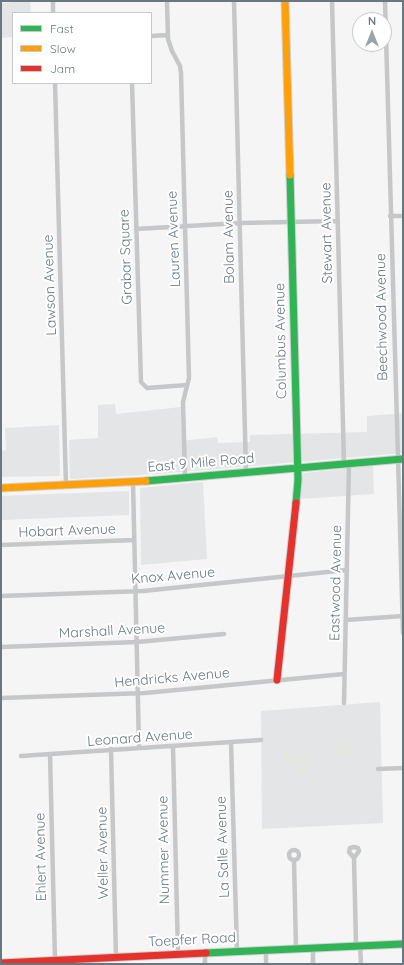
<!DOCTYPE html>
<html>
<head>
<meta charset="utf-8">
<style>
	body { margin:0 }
	#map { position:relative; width:404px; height:965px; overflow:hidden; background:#f5f5f5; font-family:Quicksand,sans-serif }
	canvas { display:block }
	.frame { position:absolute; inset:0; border:2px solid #697880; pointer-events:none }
	.legend { position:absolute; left:12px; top:12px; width:140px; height:72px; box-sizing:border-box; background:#fff; border:1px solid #c3c9cc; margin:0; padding:5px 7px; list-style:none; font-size:12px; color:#697880 }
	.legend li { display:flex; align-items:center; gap:8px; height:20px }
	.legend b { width:20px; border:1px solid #c3c9cc }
	.north { position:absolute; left:352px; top:12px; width:40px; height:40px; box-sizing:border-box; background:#fff; border:1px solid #c3c9cc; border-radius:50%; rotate:0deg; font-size:11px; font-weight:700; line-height:16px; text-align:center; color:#697880 }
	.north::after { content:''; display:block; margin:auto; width:14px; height:18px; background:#9aa4a9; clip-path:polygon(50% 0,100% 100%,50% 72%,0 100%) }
</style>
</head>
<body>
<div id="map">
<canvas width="404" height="965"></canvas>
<div class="frame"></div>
<ul class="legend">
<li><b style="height:5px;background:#30b455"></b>Fast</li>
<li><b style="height:5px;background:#ff9f0a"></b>Slow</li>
<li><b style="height:5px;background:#e5322d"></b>Jam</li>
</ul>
<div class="north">N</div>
</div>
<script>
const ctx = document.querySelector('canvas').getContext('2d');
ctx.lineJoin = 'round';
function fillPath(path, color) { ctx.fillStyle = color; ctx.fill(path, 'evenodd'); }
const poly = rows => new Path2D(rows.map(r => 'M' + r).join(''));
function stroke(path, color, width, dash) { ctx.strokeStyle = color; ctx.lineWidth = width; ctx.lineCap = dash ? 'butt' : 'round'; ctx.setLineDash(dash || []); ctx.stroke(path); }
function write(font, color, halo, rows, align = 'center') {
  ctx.font = font + ' Quicksand,sans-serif'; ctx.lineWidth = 4; ctx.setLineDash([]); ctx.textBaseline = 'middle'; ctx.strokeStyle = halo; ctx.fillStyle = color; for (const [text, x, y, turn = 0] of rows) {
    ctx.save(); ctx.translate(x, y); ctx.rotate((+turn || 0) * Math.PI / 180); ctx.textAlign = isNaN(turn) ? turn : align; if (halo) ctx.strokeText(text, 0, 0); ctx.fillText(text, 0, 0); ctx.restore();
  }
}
const built = poly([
	[30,1,31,13,13,13,13,37,1,38,1,3],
	[115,404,116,414,181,407,182,441,217,437,218,443,250,442,250,435,367,432,367,416,403,413,403,453,157,474,70,479,69,440,98,438,98,405],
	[59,425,60,476,1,477,1,451,6,450,5,428],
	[373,466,374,494,299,499,303,473],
	[203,482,207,559,141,565,140,488],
	[129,491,129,515,1,520,1,496],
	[380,702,383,823,262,829,261,711]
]);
const green = poly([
	[352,743,353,757,344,757,344,759,338,758,334,744],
	[293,750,294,755,311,750,313,753,312,759,306,764,284,764,283,752],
	[301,768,307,768,307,778,301,778,298,775,298,771]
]);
const street = poly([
	[53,1,53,13],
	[167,1,168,39,172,51,180,66,181,73,189,378,183,402,185,478],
	[234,1,246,472],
	[332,1,344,464],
	[385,1,403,633],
	[151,36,168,35],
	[55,83,66,486],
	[132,83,141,382,147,388,187,385],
	[390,216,403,216],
	[136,229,240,223,338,221],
	[133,482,139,747],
	[1,545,134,540],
	[1,596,143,591,347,570],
	[346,620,403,616],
	[1,647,137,642,224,634],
	[1,698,145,693,344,674],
	[344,703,349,463],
	[231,742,237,951],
	[173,746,178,954],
	[111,749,116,957],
	[50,754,55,960],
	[21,756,261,740],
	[378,769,403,768],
	'289 855a5 5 0 1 1 10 0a5 5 0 1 1-10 0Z',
	[354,858,359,851,358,848,354,847,350,848,349,852,354,858,356,945],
	[294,860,296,948],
	[360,945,361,964],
	[313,948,313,964],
	[266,950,266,964],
	[205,953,205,964]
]);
const fast = poly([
	[290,175,298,480,296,503],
	[146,481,403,459],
	[206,953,403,944]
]);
const slow = poly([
	[285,1,290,175],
	[1,488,146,481]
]);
const jam = poly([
	[277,680,296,503],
	[1,963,206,953]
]);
const streetNames = [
	["Stewart Avenue",327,233,-91],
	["Bolam Avenue",229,237,-91],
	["Lauren Avenue",174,239,-92],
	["Grabar Square",126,257,-92],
	["Lawson Avenue",50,285,-92],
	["Beechwood Avenue",382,317,-91],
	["Columbus Avenue",281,341,-91],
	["East 9 Mile Road",201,463,-5],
	["Hobart Avenue",67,531,-2],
	["Knox Avenue",173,576,-5],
	["Eastwood Avenue",336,583,-89],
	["Marshall Avenue",112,631,-3],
	["Hendricks Avenue",172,678,-5],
	["Leonard Avenue",140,738,-4],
	["La Salle Avenue",223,847,-92],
	["Nummer Avenue",164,850,-91],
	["Weller Avenue",103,853,-91],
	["Ehlert Avenue",41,857,-91],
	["Toepfer Road",192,940,-3]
];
fillPath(built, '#e4e5e6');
fillPath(green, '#e4e6e2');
stroke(fast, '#d0d1d1', 9);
stroke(slow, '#d0d1d1', 9);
stroke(jam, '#d0d1d1', 9);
stroke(street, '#c6c7c8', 4.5);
stroke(fast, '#30b455', 7);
stroke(slow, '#ff9f0a', 7);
stroke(jam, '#e5322d', 7);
write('14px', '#697880', '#fff', streetNames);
</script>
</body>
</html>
